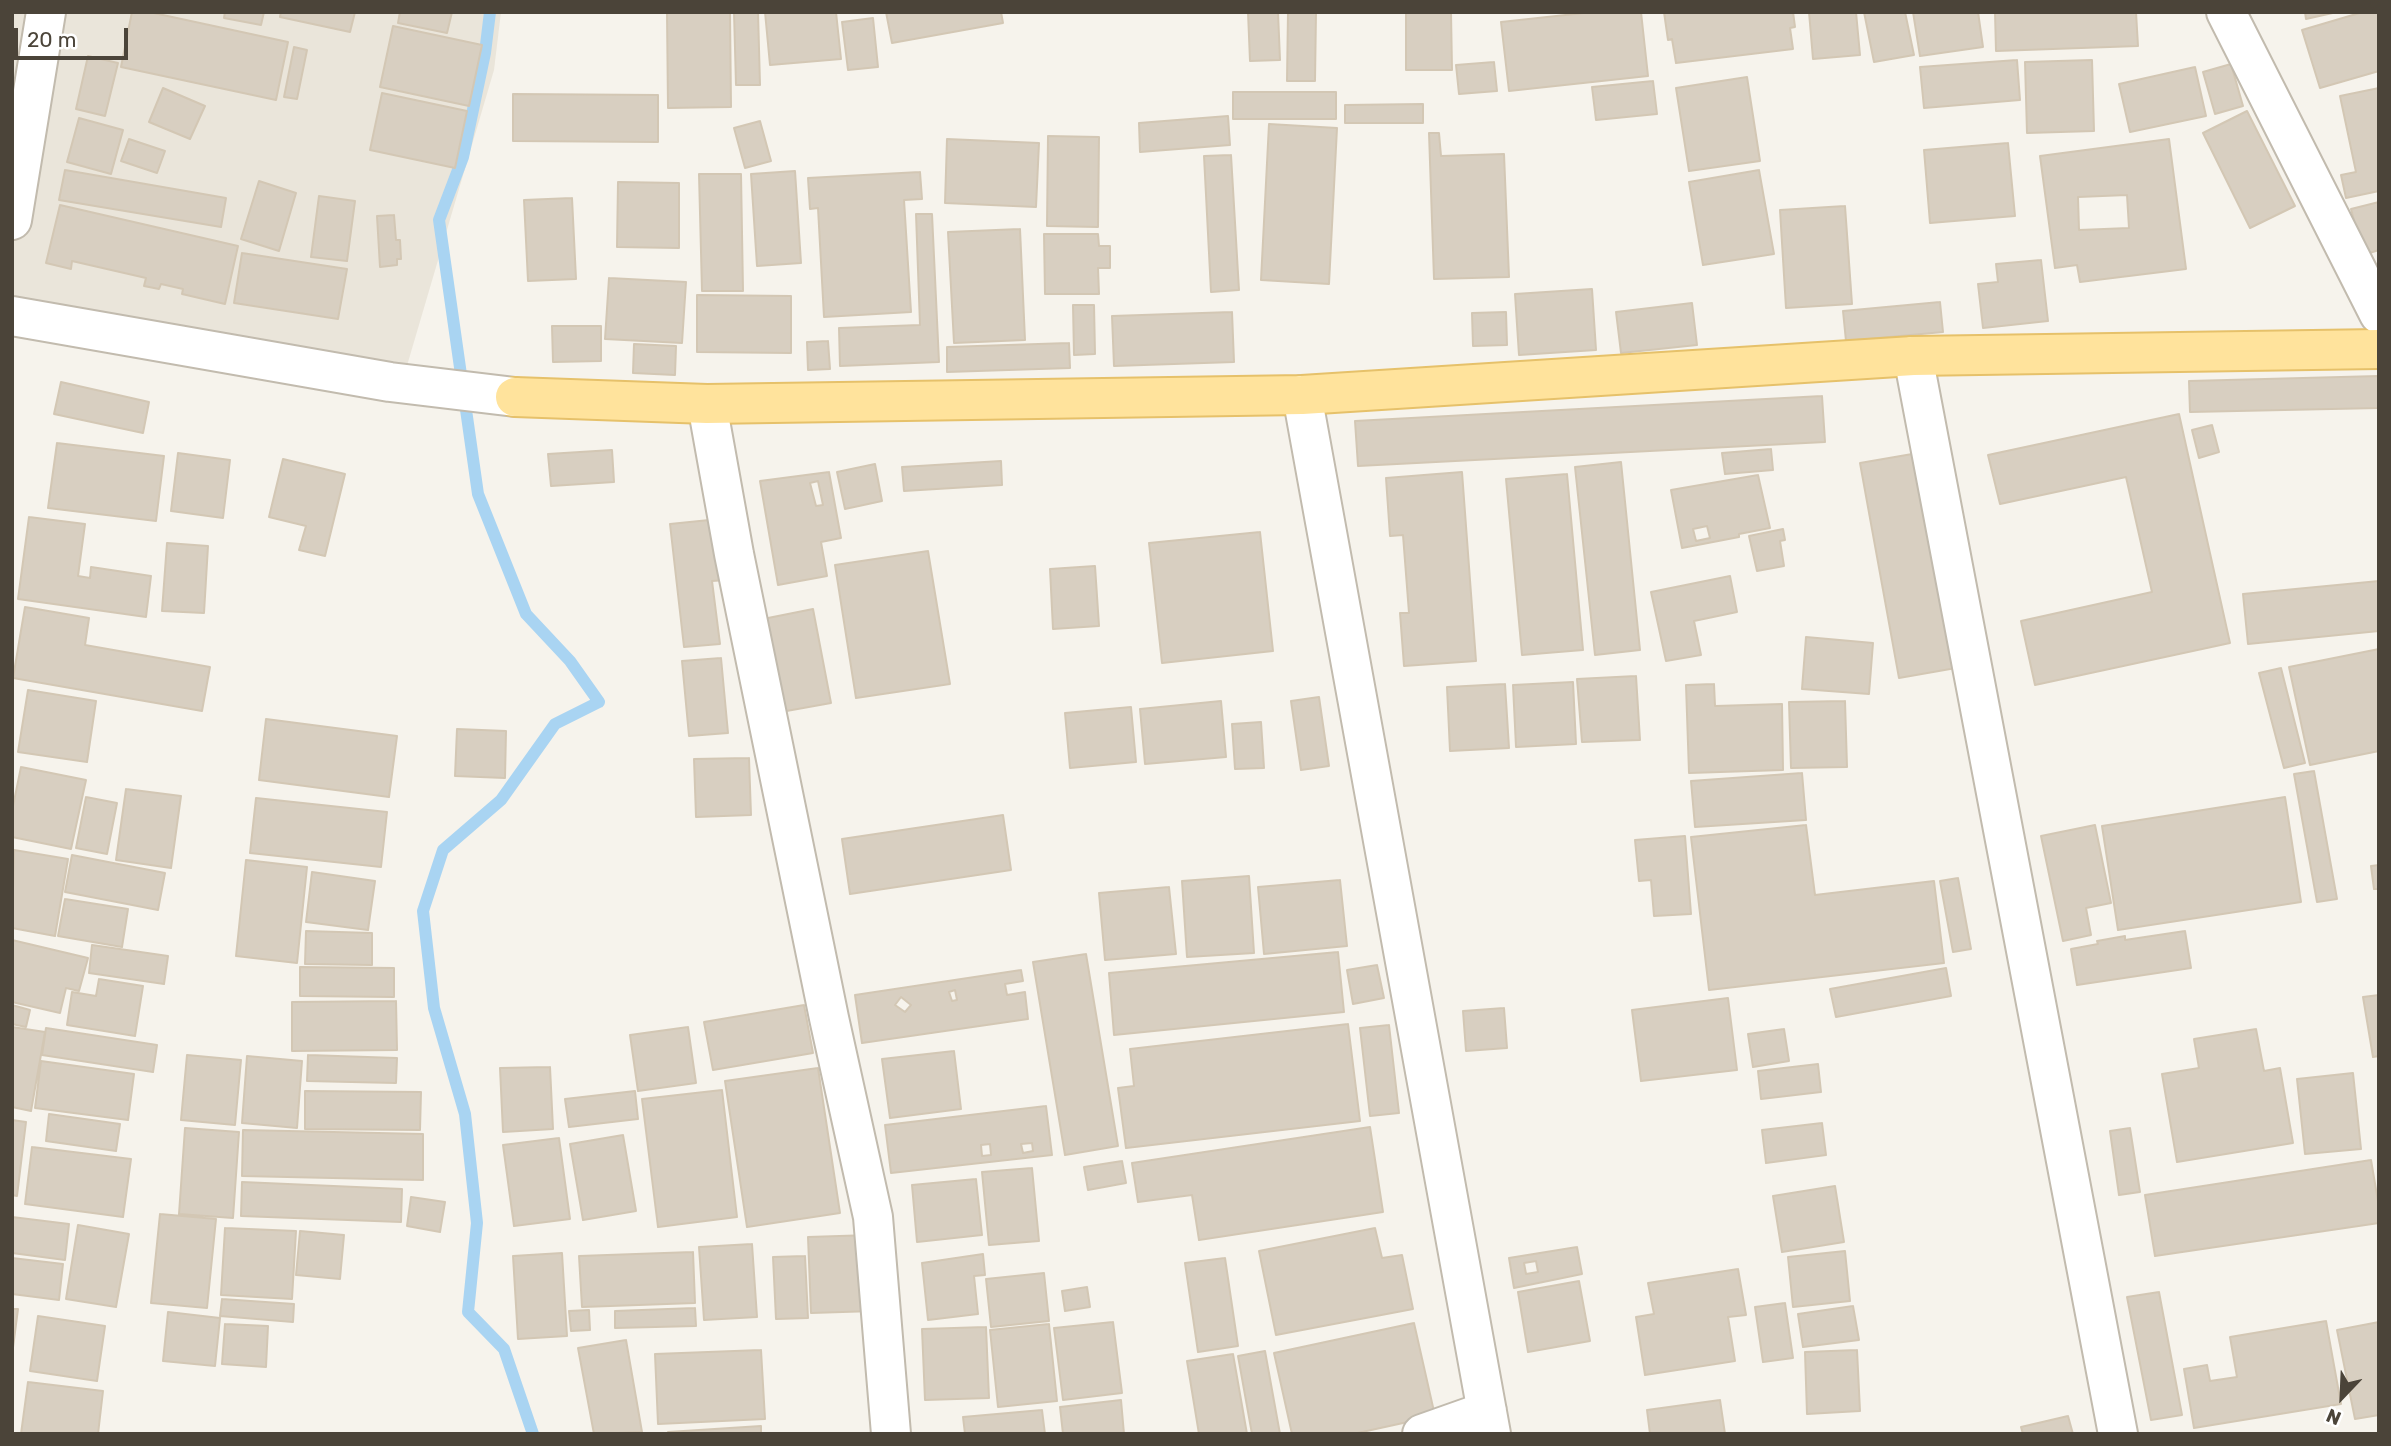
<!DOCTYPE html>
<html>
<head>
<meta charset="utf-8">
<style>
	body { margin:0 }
	#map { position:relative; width:2391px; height:1446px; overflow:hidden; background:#f6f3ec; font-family:Rubik,sans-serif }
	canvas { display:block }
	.frame { position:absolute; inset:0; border:14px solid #4b4439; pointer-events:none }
	.north { position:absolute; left:2307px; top:1362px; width:70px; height:70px; -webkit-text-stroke:5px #fff; paint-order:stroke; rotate:203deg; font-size:19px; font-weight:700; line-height:28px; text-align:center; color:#4b4439 }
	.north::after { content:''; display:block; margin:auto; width:24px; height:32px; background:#4b4439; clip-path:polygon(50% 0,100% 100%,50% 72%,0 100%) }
	.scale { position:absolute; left:14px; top:28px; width:114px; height:32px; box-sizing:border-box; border:4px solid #4b4439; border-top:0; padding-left:9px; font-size:21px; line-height:24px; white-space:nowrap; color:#4b4439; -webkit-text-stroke:5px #fff; paint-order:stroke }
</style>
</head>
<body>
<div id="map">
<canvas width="2391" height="1446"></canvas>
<div class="frame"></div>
<div class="north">N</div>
<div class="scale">20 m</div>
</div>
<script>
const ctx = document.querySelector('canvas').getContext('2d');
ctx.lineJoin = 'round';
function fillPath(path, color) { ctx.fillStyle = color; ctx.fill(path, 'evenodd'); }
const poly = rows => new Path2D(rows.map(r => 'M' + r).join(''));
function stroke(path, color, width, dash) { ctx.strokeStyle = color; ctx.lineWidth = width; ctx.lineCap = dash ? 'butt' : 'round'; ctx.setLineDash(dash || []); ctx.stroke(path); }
const residential = poly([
	[12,12,501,12,494,70,406,369,12,303]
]);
const stream = poly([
	[490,12,485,53,463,157,439,220,478,494,526,614,570,661,599,702,555,724,501,800,443,850,423,911,434,1008,465,1114,477,1223,468,1312,504,1349,533,1434]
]);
const building = poly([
	[132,12,149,12,288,42,276,100,121,67,132,12],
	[225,12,264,12,261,25,224,18,225,12],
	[281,12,355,12,350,32,280,17,281,12],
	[400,12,452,12,447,33,398,23,400,12],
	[667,12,730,12,731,107,668,108,667,12],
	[734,12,758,12,760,85,736,85,734,12],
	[765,12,836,12,841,59,770,65,765,12],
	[886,12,1001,12,1003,23,892,43,886,12],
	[1248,12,1278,12,1280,60,1250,61,1248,12],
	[1288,12,1316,12,1315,81,1287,81,1288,12],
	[1406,12,1451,12,1452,70,1406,70,1406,12],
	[1593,12,1641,12,1648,76,1509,91,1501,22,1593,12],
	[1664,12,1793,12,1795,27,1790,28,1793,49,1676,63,1672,39,1668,40,1664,12],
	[1809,12,1856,12,1860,55,1813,59,1809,12],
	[1864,12,1905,12,1914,55,1874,62,1864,12],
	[1913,12,1978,12,1983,47,1920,56,1913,12],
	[1995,12,2136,12,2138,46,1996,51,1995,12],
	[2305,12,2337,12,2306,19,2305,12],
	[2363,12,2379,12,2379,71,2320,88,2302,30,2363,12],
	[873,18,878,67,848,70,842,22,873,18],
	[393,26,482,45,469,106,380,87,393,26],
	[294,47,307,50,297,99,284,97,294,47],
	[88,56,118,63,105,116,76,109,88,56],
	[2017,60,2020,100,1924,108,1920,67,2017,60],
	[2092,60,2094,131,2027,133,2025,62,2092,60],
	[1494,62,1497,91,1459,94,1456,65,1494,62],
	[2231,64,2243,106,2215,114,2203,72,2231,64],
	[2195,67,2206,116,2130,132,2119,84,2195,67],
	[1747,77,1760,161,1689,171,1676,88,1747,77],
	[1653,81,1657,114,1596,120,1592,87,1653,81],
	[163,88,205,106,190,139,149,122,163,88],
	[2379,88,2379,191,2346,198,2341,175,2356,172,2340,96,2379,88],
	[1233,92,1336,92,1336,119,1233,119,1233,92],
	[382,93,467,111,455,168,370,150,382,93],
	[513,94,658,95,658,142,513,141,513,94],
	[1423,104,1423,123,1345,123,1345,105,1423,104],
	[2247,111,2295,206,2250,228,2203,133,2247,111],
	[1228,116,1230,145,1140,152,1139,123,1228,116],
	[79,118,123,130,111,174,67,162,79,118],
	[760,121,771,161,745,168,734,128,760,121],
	[1269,124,1337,128,1329,284,1261,280,1269,124],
	[1429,133,1439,133,1441,156,1504,154,1509,277,1434,279,1429,133],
	[1048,136,1099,137,1098,227,1047,226,1048,136],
	[129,139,165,151,157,173,121,161,129,139],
	[947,139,1039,143,1036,207,945,203,947,139],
	[2169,139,2186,269,2080,282,2077,265,2055,268,2040,156,2169,139],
	[2127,195,2129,228,2079,230,2078,197,2127,195],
	[2008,143,2015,216,1930,223,1924,150,2008,143],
	[1231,155,1239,290,1211,292,1204,156,1231,155],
	[65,170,226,198,221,227,59,200,65,170],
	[1759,170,1774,254,1703,265,1689,182,1759,170],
	[795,171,801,263,757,266,751,174,795,171],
	[920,172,922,199,904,200,911,312,824,317,818,208,810,209,808,178,920,172],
	[699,174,741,174,743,291,702,291,699,174],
	[259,181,296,193,279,251,241,239,259,181],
	[618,182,679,183,679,248,617,247,618,182],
	[319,196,355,201,347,261,311,257,319,196],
	[572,198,576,279,528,281,524,200,572,198],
	[2379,202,2379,250,2363,255,2351,209,2379,202],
	[60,205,238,246,225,304,182,294,183,289,161,284,159,289,144,286,146,278,72,261,71,269,46,263,60,205],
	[1845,206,1852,304,1786,308,1780,210,1845,206],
	[916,214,932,214,939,362,840,366,839,328,920,325,916,214],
	[394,215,396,240,400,240,401,259,397,259,397,265,380,267,377,216,394,215],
	[1020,229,1025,340,954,343,948,232,1020,229],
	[1044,234,1098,234,1099,246,1110,246,1110,268,1098,268,1099,294,1045,294,1044,234],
	[242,253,347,269,338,319,234,303,242,253],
	[2041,260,2048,321,1983,328,1978,284,1998,282,1996,264,2041,260],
	[609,278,686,282,682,343,605,339,609,278],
	[1592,289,1596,350,1519,355,1515,294,1592,289],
	[697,295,791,296,791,353,697,352,697,295],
	[1940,302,1943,332,1846,341,1843,311,1940,302],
	[1692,303,1697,345,1621,353,1616,312,1692,303],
	[1073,305,1094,305,1095,354,1074,355,1073,305],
	[1232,312,1234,362,1114,366,1112,316,1232,312],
	[1506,312,1507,345,1473,346,1472,313,1506,312],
	[552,326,601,326,601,361,553,362,552,326],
	[828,341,830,369,808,370,807,342,828,341],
	[1069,343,1070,368,947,372,947,347,1069,343],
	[634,344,676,346,675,375,633,373,634,344],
	[2379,376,2379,408,2190,412,2189,381,2379,376],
	[61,382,149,402,143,433,54,414,61,382],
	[1822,396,1825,442,1358,466,1355,421,1822,396],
	[2179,414,2230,643,2035,685,2021,621,2152,592,2126,477,2000,504,1988,455,2179,414],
	[2212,425,2219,452,2199,458,2192,430,2212,425],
	[57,443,164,456,156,521,48,508,57,443],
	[1771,449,1773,470,1725,474,1722,453,1771,449],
	[612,450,614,482,551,486,548,454,612,450],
	[178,453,230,460,223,518,171,511,178,453],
	[1918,453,1956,668,1899,678,1860,463,1918,453],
	[283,459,345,474,325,556,299,550,306,526,269,517,283,459],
	[1001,461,1002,485,904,491,902,467,1001,461],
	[1621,462,1640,650,1595,655,1575,467,1621,462],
	[875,464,882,501,845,509,837,472,875,464],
	[829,472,841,538,821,542,827,576,778,585,760,481,829,472],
	[818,481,823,505,816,506,810,483,818,481],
	[1462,472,1476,661,1404,666,1400,613,1409,613,1403,535,1390,536,1386,478,1462,472],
	[1567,474,1583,650,1522,655,1506,479,1567,474],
	[1758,475,1770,528,1739,534,1739,537,1682,548,1671,490,1758,475],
	[1707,526,1710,538,1696,541,1693,529,1707,526],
	[29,517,85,524,78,576,90,578,91,567,151,576,146,617,18,599,29,517],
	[719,519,726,580,712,581,720,644,684,647,670,524,719,519],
	[1783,529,1785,540,1780,541,1784,566,1757,571,1749,536,1783,529],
	[1260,532,1273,651,1162,663,1149,543,1260,532],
	[167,543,208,546,204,613,162,611,167,543],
	[928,551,950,684,856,698,835,565,928,551],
	[1095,566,1099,626,1053,629,1050,569,1095,566],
	[1730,576,1737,612,1694,621,1701,655,1666,661,1651,592,1730,576],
	[2379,581,2379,631,2248,644,2243,594,2379,581],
	[25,607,89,618,85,645,210,667,202,711,13,678,25,607],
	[813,609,831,703,781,712,763,619,813,609],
	[1806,637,1873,643,1869,694,1802,689,1806,637],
	[2379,649,2379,751,2310,765,2289,667,2379,649],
	[721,658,728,733,689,736,682,661,721,658],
	[2281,668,2305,763,2284,768,2259,673,2281,668],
	[1636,676,1640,740,1582,742,1577,679,1636,676],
	[1573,682,1576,744,1516,747,1513,685,1573,682],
	[1505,684,1509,748,1450,751,1447,687,1505,684],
	[1714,684,1715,706,1782,704,1783,770,1689,773,1686,685,1714,684],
	[28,690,96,701,87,762,18,752,28,690],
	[1319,697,1329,766,1301,770,1291,701,1319,697],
	[1221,701,1226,757,1145,764,1140,709,1221,701],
	[1845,701,1847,767,1791,768,1789,702,1845,701],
	[1131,707,1136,762,1070,768,1065,713,1131,707],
	[266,719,397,736,389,797,259,780,266,719],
	[1261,722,1264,768,1235,769,1232,724,1261,722],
	[457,729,506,731,505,778,455,776,457,729],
	[749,758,751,815,696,817,694,759,749,758],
	[21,767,86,780,71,849,12,837,12,811,21,767],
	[2314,771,2337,899,2317,902,2294,774,2314,771],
	[1802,773,1806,820,1695,827,1691,781,1802,773],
	[126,789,181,796,171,868,116,860,126,789],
	[86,797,117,803,107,854,76,848,86,797],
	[2285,797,2301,902,2118,930,2102,826,2285,797],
	[256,798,387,812,381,867,250,853,256,798],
	[1003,815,1011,870,850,894,842,839,1003,815],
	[1806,825,1815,895,1934,881,1944,963,1709,990,1691,837,1806,825],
	[2095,825,2111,903,2086,908,2091,935,2063,941,2041,836,2095,825],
	[1685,836,1691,914,1654,916,1651,880,1639,881,1635,840,1685,836],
	[14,850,68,859,55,936,12,928,14,850],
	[72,855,165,873,158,910,65,892,72,855],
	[246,860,307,867,297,963,236,956,246,860],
	[2379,865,2379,889,2374,889,2371,866,2379,865],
	[312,872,375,881,368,930,306,922,312,872],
	[1249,876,1254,953,1187,957,1182,881,1249,876],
	[1958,878,1971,949,1953,952,1940,881,1958,878],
	[1340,880,1347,946,1264,954,1258,887,1340,880],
	[1169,887,1176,954,1105,960,1099,893,1169,887],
	[65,899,128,909,122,947,58,936,65,899],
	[306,931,372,933,372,965,305,964,306,931],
	[2185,931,2191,968,2077,985,2071,949,2098,944,2097,941,2125,936,2125,940,2185,931],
	[12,940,88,958,79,991,66,988,60,1013,12,1002,12,940],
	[92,945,168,956,164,984,89,973,92,945],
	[1338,952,1344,1012,1114,1035,1109,973,1338,952],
	[1086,954,1118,1146,1065,1155,1033,962,1086,954],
	[1377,965,1384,998,1353,1004,1347,970,1377,965],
	[300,967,394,968,394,997,300,996,300,967],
	[1946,968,1951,996,1836,1017,1830,989,1946,968],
	[1021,970,1023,981,1005,984,1007,995,1025,992,1028,1019,862,1043,855,995,1021,970],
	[955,990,957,1000,952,1001,949,992,955,990],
	[901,997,911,1005,905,1012,895,1005,901,997],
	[99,979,143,986,135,1036,67,1025,72,992,96,996,99,979],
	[2379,995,2379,1056,2373,1057,2363,997,2379,995],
	[1728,998,1737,1070,1641,1081,1632,1010,1728,998],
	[396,1001,397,1050,292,1051,292,1002,396,1001],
	[12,1005,30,1010,26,1027,12,1024,12,1005],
	[804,1005,813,1053,713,1070,704,1022,804,1005],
	[1504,1008,1507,1048,1466,1051,1463,1011,1504,1008],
	[1348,1024,1360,1121,1126,1148,1118,1088,1134,1086,1130,1049,1348,1024],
	[1389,1025,1399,1113,1370,1116,1360,1028,1389,1025],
	[12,1027,45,1032,31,1111,12,1107,12,1027],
	[688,1027,696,1083,638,1091,630,1035,688,1027],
	[46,1028,157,1045,153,1072,42,1055,46,1028],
	[1784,1029,1789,1061,1753,1067,1748,1034,1784,1029],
	[2256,1029,2264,1071,2280,1068,2293,1143,2177,1162,2162,1074,2199,1068,2194,1039,2256,1029],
	[954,1051,961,1109,890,1118,882,1059,954,1051],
	[187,1055,241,1060,235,1125,181,1120,187,1055],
	[308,1055,397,1058,396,1083,307,1081,308,1055],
	[247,1056,302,1061,297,1128,242,1123,247,1056],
	[41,1061,134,1074,128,1120,35,1108,41,1061],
	[1818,1064,1821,1092,1761,1099,1758,1071,1818,1064],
	[550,1067,553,1129,503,1132,500,1068,550,1067],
	[818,1068,840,1213,747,1227,725,1081,818,1068],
	[2353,1073,2361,1149,2305,1154,2297,1079,2353,1073],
	[722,1090,737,1217,658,1227,642,1099,722,1090],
	[305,1091,421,1092,420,1130,305,1129,305,1091],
	[635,1091,638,1119,569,1127,565,1099,635,1091],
	[1046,1106,1052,1155,891,1173,885,1125,1046,1106],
	[1032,1143,1033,1151,1023,1153,1021,1144,1032,1143],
	[990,1144,991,1155,982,1156,981,1145,990,1144],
	[49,1114,120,1124,116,1151,46,1141,49,1114],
	[12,1120,26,1122,17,1196,12,1195,12,1120],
	[1822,1123,1826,1155,1766,1163,1762,1130,1822,1123],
	[1370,1127,1383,1212,1199,1240,1192,1195,1138,1202,1132,1163,1370,1127],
	[185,1128,239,1132,233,1218,179,1214,185,1128],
	[2130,1128,2140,1192,2119,1195,2110,1131,2130,1128],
	[243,1130,423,1134,423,1180,242,1176,243,1130],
	[623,1135,636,1211,583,1220,570,1144,623,1135],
	[559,1138,570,1219,514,1226,503,1145,559,1138],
	[32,1147,131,1159,123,1217,25,1204,32,1147],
	[2371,1160,2379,1207,2379,1223,2155,1256,2145,1195,2371,1160],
	[1122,1161,1126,1183,1088,1190,1084,1167,1122,1161],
	[1032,1168,1039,1241,989,1245,982,1172,1032,1168],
	[976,1179,982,1235,917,1242,912,1185,976,1179],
	[242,1182,402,1189,401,1222,241,1216,242,1182],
	[1835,1186,1844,1242,1782,1252,1773,1196,1835,1186],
	[411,1197,445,1202,440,1232,407,1226,411,1197],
	[160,1214,216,1219,207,1308,151,1303,160,1214],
	[12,1217,69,1224,65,1260,12,1253,12,1217],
	[78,1225,129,1234,116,1307,66,1299,78,1225],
	[225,1228,296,1231,292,1299,221,1295,225,1228],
	[1375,1228,1382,1258,1402,1255,1413,1309,1276,1335,1259,1251,1375,1228],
	[300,1231,344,1235,340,1279,296,1275,300,1231],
	[871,1235,874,1311,811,1313,808,1237,871,1235],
	[752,1244,757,1317,704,1320,699,1247,752,1244],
	[1577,1247,1582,1274,1514,1288,1509,1258,1577,1247],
	[1536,1261,1538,1272,1526,1274,1524,1263,1536,1261],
	[1845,1251,1850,1301,1793,1307,1788,1257,1845,1251],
	[693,1252,695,1303,582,1307,579,1256,693,1252],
	[562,1253,567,1336,518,1339,513,1256,562,1253],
	[983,1254,985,1275,974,1276,978,1314,928,1320,922,1263,983,1254],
	[805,1256,808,1318,776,1319,773,1257,805,1256],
	[12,1258,63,1264,59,1300,12,1294,12,1258],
	[1225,1258,1238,1346,1198,1352,1185,1263,1225,1258],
	[1738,1269,1746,1315,1728,1317,1735,1361,1645,1375,1636,1317,1654,1314,1648,1283,1738,1269],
	[1044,1273,1049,1321,991,1327,986,1279,1044,1273],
	[1579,1281,1590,1341,1528,1352,1518,1292,1579,1281],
	[1087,1287,1090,1307,1065,1311,1062,1291,1087,1287],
	[2159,1292,2182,1415,2151,1420,2127,1297,2159,1292],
	[222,1299,294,1304,293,1322,220,1316,222,1299],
	[1785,1303,1793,1358,1763,1362,1755,1307,1785,1303],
	[1853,1306,1859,1340,1803,1347,1798,1314,1853,1306],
	[695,1308,696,1326,615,1328,615,1311,695,1308],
	[12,1309,18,1309,12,1355,12,1309],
	[589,1310,590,1330,571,1331,569,1311,589,1310],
	[168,1312,220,1318,215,1366,163,1361,168,1312],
	[38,1316,105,1326,97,1381,30,1371,38,1316],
	[2326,1321,2341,1404,2194,1428,2184,1369,2207,1365,2210,1381,2237,1377,2230,1337,2326,1321],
	[1113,1322,1122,1393,1063,1400,1054,1328,1113,1322],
	[2379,1322,2379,1415,2355,1419,2337,1330,2379,1322],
	[1414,1323,1435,1416,1353,1434,1292,1434,1274,1353,1414,1323],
	[225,1324,268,1326,266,1367,222,1364,225,1324],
	[1049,1324,1057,1401,998,1407,990,1330,1049,1324],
	[986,1327,989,1398,925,1400,922,1329,986,1327],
	[626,1340,642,1432,594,1434,578,1348,626,1340],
	[761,1350,765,1419,658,1424,655,1354,761,1350],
	[1857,1350,1860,1411,1807,1414,1805,1352,1857,1350],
	[1265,1351,1280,1434,1252,1434,1238,1356,1265,1351],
	[1233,1354,1247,1434,1199,1434,1187,1361,1233,1354],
	[28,1382,103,1391,98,1434,21,1434,28,1382],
	[1121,1400,1124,1434,1063,1434,1060,1407,1121,1400],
	[1720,1400,1725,1434,1650,1434,1647,1410,1720,1400],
	[1042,1410,1045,1434,965,1434,963,1417,1042,1410],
	[2068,1416,2073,1434,2023,1434,2021,1427,2068,1416],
	[761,1426,761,1434,668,1434,668,1432,761,1426]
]);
const minor = poly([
	[2226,12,2379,314],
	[12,220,46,12],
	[12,316,390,382,515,397],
	[1913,356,2118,1434],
	[1302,395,1491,1434],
	[707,404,734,554,829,1018,873,1217,891,1434],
	[1422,1434,1487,1411]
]);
const major = poly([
	[515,397,707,404,1302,395,1913,356,2379,349]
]);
fillPath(residential, '#eae5da');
stroke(stream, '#a9d4f2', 12);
fillPath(building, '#d8cfc1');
stroke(building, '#d3c7b4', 2);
stroke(minor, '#c2bbae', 42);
stroke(major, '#e6c16a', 42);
stroke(minor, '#fff', 38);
stroke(major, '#ffe39c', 38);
</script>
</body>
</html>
